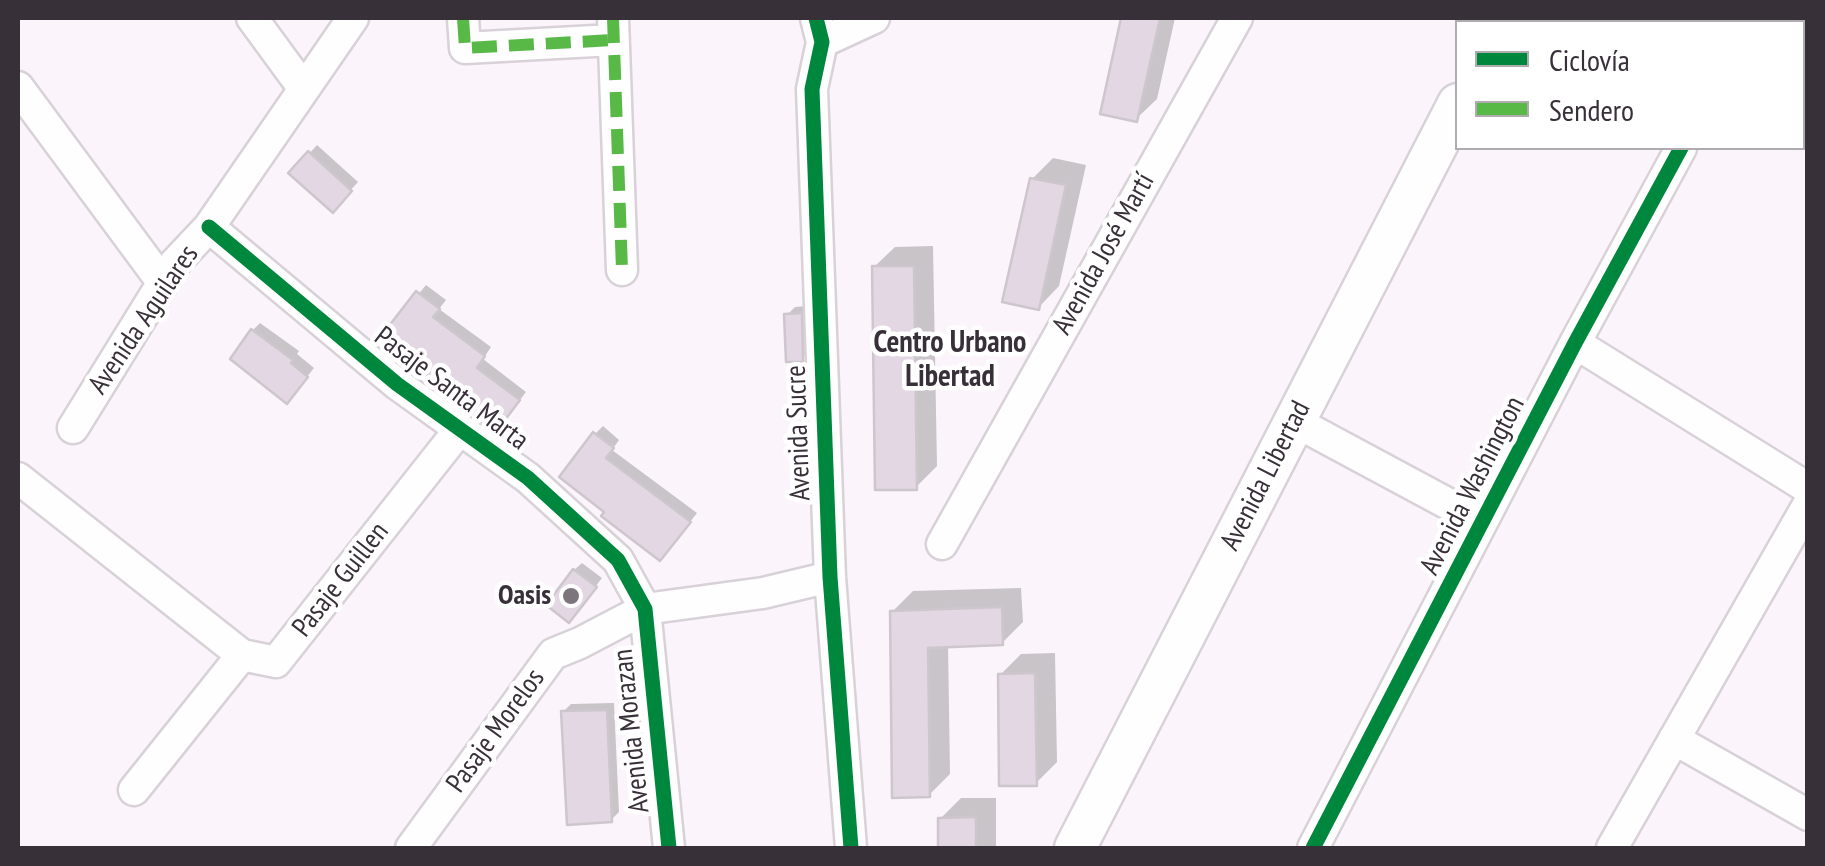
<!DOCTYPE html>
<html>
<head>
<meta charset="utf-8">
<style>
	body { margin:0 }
	#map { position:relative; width:1825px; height:866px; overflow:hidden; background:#fbf5fb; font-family:"PT Sans Narrow",sans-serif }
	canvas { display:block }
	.frame { position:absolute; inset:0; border:20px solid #383038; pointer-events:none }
	.legend { position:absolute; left:1455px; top:20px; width:350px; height:130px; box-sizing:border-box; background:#fff; border:2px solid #afacaf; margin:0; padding:12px 18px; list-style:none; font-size:30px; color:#383038 }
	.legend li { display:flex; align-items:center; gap:20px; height:50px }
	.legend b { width:50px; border:2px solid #afacaf }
</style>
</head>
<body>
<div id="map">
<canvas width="1825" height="866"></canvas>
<div class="frame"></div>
<ul class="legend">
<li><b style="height:12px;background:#00873e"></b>Ciclovía</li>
<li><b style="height:12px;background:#58b947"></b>Sendero</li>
</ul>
</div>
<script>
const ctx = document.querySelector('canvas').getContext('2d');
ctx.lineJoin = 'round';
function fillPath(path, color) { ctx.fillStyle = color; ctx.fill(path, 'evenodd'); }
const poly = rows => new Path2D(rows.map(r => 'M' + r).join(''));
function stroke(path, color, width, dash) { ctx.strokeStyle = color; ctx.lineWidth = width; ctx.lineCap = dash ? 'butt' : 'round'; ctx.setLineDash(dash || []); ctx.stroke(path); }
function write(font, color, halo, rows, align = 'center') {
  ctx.font = font + ' "PT Sans Narrow",sans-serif'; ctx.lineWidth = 9; ctx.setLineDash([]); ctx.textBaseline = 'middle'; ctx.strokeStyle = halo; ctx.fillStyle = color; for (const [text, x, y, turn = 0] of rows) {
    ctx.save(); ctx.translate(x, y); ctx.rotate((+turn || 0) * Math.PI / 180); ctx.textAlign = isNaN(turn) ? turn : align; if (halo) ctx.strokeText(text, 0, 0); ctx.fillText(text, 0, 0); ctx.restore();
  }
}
const shadow = poly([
	[1124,18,1175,18,1157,99,1136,119,1103,112],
	[317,145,358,182,333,209,292,173],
	[1053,158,1086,165,1059,286,1039,307,1032,179],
	[933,246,937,466,916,487,874,267,895,247],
	[426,285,446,300,439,309,491,347,483,359,526,392,504,421,480,409,381,340],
	[808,306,810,351,802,359,787,315,795,307],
	[260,323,299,351,297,354,314,368,294,393,252,331],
	[603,426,619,440,612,450,697,513,668,550,608,512,595,434],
	[582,563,602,578,576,612,574,570],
	[1021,588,1023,622,1002,643,948,644,950,774,929,795,892,612,913,591],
	[1055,653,1057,762,1036,783,1000,675,1021,654],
	[614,703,619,812,611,820,563,712,571,704],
	[961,798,996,798,996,848,941,848,940,819]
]);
const building = poly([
	[1121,18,1160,18,1137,122,1100,114,1121,18],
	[308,151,352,191,333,213,288,173,308,151],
	[1030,178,1066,185,1039,310,1002,302,1030,178],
	[872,266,914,266,917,490,875,490,872,266],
	[416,291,440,309,433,317,485,356,477,368,520,400,496,432,472,415,476,410,378,340,416,291],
	[802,313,803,362,786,362,784,314,802,313],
	[251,329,293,360,291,363,308,377,287,404,230,359,251,329],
	[593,432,614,448,606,458,691,522,660,561,601,516,604,512,559,477,593,432],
	[573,569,597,587,569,623,546,605,573,569],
	[1002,607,1003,645,928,648,930,797,892,798,890,611,1002,607],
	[1035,673,1037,786,999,786,998,674,1035,673],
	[607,710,612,822,567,825,561,711,607,710],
	[976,817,976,848,938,848,938,818,976,817]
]);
const minor = poly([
	[252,18,304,89],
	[463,18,465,48,613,40],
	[613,18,622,270],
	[816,18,822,42,812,89,830,577,851,848],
	[1747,22,1749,18],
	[822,42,874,18],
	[18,87,163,283],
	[209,227,397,384,528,478,618,560,645,609,669,848],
	[1575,343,1808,488],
	[1294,421,1482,522],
	[73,428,175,263,209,227,353,18],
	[18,478,242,655],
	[942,544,1237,18],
	[1674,739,1808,815],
	[134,790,242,655,276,662,460,429],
	[411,848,553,654,580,643,645,609,763,593,830,577],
	[1313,848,1575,343,1681,148],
	[1612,848,1808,505]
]);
const secondary = poly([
	[1499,22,1502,18],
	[1075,848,1458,104]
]);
const quiet = poly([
	[463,18,465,48,613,40],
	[613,18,622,270]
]);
const cycleway = poly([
	[816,18,822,42,812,89,830,577,851,848],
	[209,227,397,384,528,478,618,560,645,609,669,848],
	[1313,848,1575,343,1681,148]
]);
const markers = [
	[571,596,10,"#7c757c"]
];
const streetNames = [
	["Avenida José Martí",1104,254,-61],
	["Avenida Aguilares",144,320,-56],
	["Pasaje Santa Marta",451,389,37],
	["Avenida Sucre",799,433,-92],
	["Avenida Libertad",1266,476,-63],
	["Avenida Washington",1473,486,-63],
	["Pasaje Guillen",341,580,-52],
	["Pasaje Morelos",496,731,-54],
	["Avenida Morazan",632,731,-96]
];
const poiNames = [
	["Oasis",551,596]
];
const neighbourhoodNames = [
	["Centro Urbano",950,343],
	["Libertad",950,377]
];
fillPath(shadow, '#0003');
fillPath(building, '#e2d7e2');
stroke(building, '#cdc7cd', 2.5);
stroke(minor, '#d8d1d8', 35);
stroke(secondary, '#d8d1d8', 45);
stroke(minor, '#fefefe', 30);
stroke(secondary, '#fefefe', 40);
stroke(quiet, '#58b947', 12, [25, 12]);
stroke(cycleway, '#00873e', 15);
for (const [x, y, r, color] of markers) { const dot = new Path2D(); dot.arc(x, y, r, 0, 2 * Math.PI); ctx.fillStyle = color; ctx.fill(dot); stroke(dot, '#fff', 4); }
write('28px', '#383038', '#fff', streetNames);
write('bold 28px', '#383038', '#fff', poiNames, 'right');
write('bold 30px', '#383038', '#fff', neighbourhoodNames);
</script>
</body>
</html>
